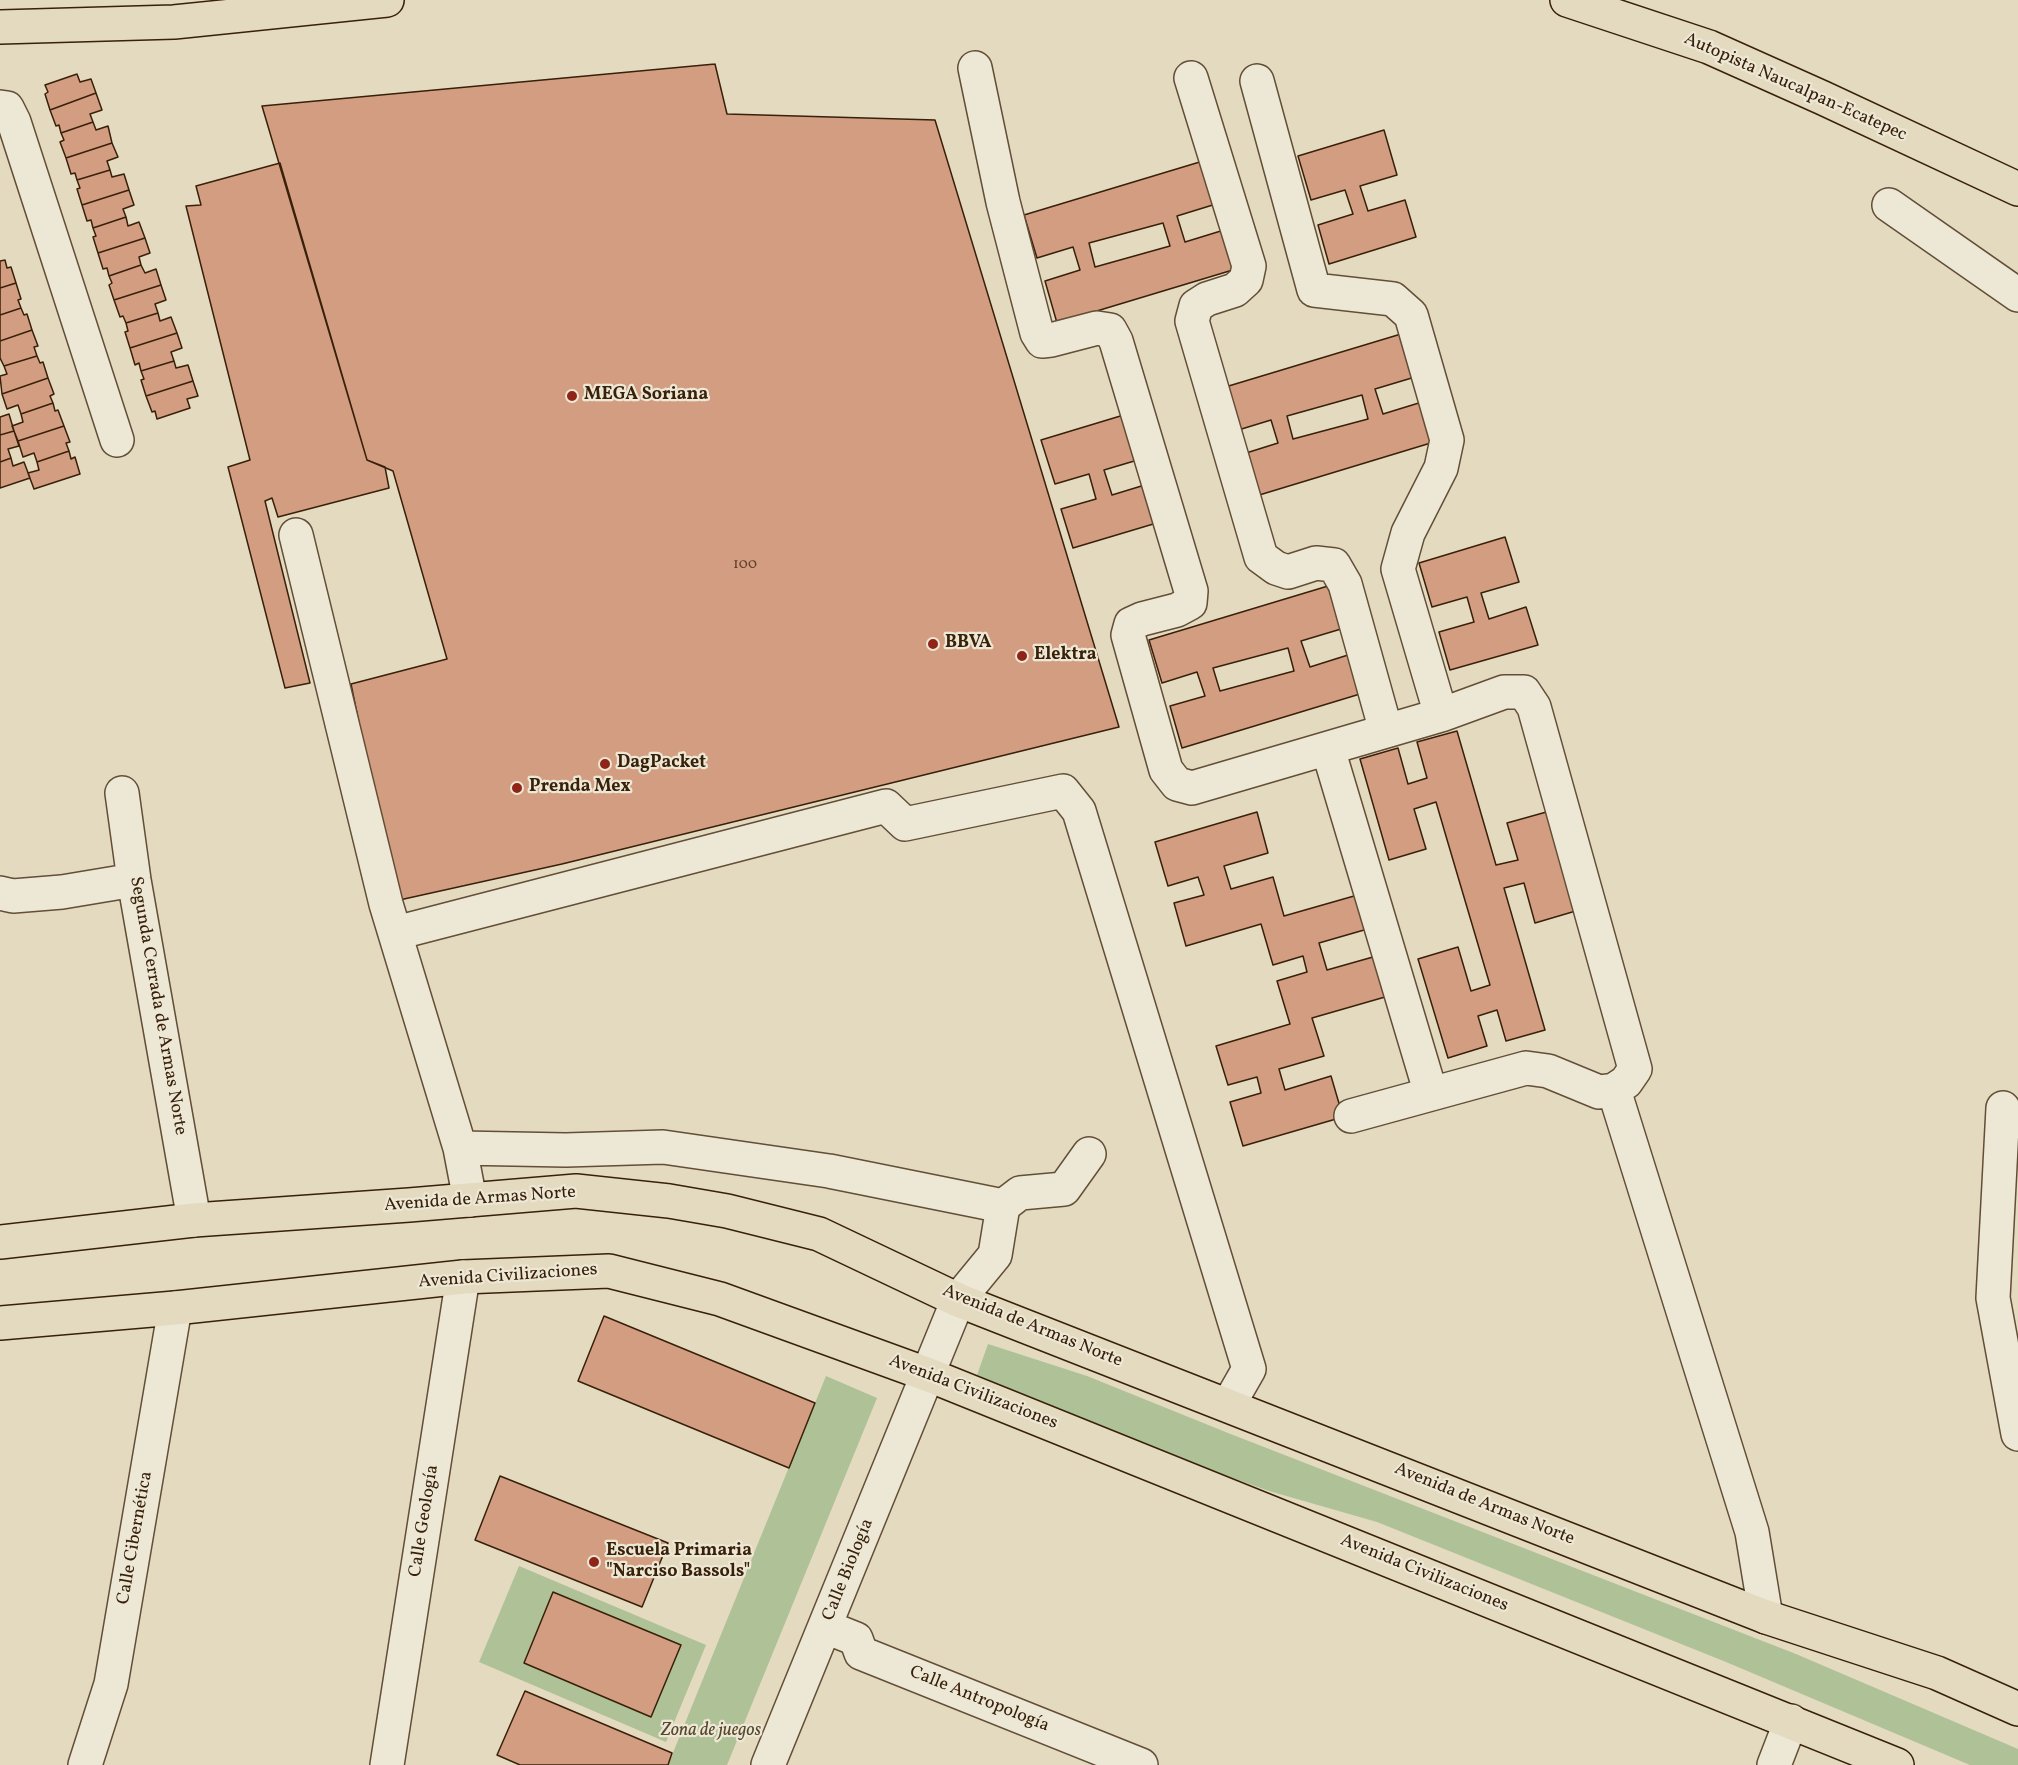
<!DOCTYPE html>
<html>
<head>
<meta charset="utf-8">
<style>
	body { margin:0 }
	canvas { display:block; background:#e3dabf }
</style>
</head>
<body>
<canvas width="2018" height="1765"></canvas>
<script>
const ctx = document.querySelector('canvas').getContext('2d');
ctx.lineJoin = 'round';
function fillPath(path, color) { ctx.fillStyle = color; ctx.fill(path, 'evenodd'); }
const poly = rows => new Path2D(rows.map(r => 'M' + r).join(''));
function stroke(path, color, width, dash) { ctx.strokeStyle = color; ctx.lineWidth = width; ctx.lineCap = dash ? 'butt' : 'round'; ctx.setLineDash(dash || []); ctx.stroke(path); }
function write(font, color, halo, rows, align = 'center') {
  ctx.font = font + ' Vollkorn,serif'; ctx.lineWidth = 4.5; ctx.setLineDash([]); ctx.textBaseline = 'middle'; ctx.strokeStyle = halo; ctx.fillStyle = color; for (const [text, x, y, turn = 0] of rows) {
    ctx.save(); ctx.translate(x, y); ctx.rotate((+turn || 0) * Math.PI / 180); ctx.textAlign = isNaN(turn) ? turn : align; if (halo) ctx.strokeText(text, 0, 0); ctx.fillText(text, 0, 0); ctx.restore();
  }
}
const green = poly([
	[988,1344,1087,1376,1228,1433,1796,1654,2018,1749,2018,1765,1970,1765,1726,1662,1377,1522,1269,1491,1157,1451,977,1375],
	[826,1376,877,1398,727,1765,668,1765],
	[519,1566,706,1645,666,1742,479,1662]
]);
const building = poly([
	[715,64,727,114,935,120,1119,727,562,864,395,901,351,684,447,659,393,471,367,460,262,106,715,64],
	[77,74,80,82,91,79,96,93,50,110,45,94,48,92,45,85,77,74],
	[96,93,102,110,90,114,93,122,61,133,59,125,56,126,50,110,96,93],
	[93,122,96,130,108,126,112,143,66,158,60,142,64,140,61,133,93,122],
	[1384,130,1397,175,1360,186,1368,211,1405,200,1416,237,1329,264,1318,225,1353,214,1345,190,1311,200,1298,156,1384,130],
	[112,143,118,157,107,161,110,170,77,180,75,173,71,174,66,158,112,143],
	[1203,161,1216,204,1177,216,1185,242,1224,230,1236,269,1057,323,1045,281,1080,270,1073,247,1037,258,1024,215,1203,161],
	[1163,223,1170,246,1095,267,1089,243,1163,223],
	[280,163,367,460,385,467,389,488,278,517,272,498,265,501,310,683,285,688,228,467,250,460,186,206,201,205,196,186,280,163],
	[110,170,112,177,124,174,129,190,82,205,77,189,80,188,77,180,110,170],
	[129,190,134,205,123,209,126,217,93,228,91,220,87,221,82,205,129,190],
	[126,217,128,226,139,222,145,238,98,253,93,237,96,236,93,228,126,217],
	[145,238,150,253,139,257,141,265,109,276,107,268,103,269,98,253,145,238],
	[5,260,7,268,11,267,16,283,0,288,0,261,5,260],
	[141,265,145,273,156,269,161,285,114,300,109,285,112,283,109,276,141,265],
	[16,283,21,299,18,300,21,308,0,315,0,288,16,283],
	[161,285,166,300,155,304,158,313,126,323,123,316,120,317,114,300,161,285],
	[21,308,24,315,27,314,32,330,0,341,0,315,21,308],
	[158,313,160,321,171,317,177,333,130,348,125,332,128,331,126,323,158,313],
	[32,330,38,346,34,347,37,356,4,366,0,358,0,341,32,330],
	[177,333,182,348,171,352,174,361,141,371,139,363,135,365,130,348,177,333],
	[1401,334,1415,377,1375,389,1383,414,1422,402,1434,442,1256,496,1243,454,1278,443,1271,420,1235,431,1222,388,1401,334],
	[1362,395,1368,419,1293,439,1287,416,1362,395],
	[37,356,40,363,43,362,48,378,2,394,0,376,7,374,4,366,37,356],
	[174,361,176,368,188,365,193,381,146,396,141,380,144,379,141,371,174,361],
	[48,378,54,394,50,396,53,403,21,414,18,405,7,409,2,394,48,378],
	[193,381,198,396,187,399,190,408,157,419,155,411,152,412,146,396,193,381],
	[53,403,55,411,58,410,64,426,18,441,12,426,23,422,21,414,53,403],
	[9,414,14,431,0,435,0,417,9,414],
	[1127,414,1141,459,1104,470,1112,495,1148,484,1160,522,1073,548,1061,509,1096,499,1089,474,1055,484,1041,440,1127,414],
	[64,426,70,442,66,443,69,451,37,462,34,453,23,457,18,441,64,426],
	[14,431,19,446,8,449,11,458,0,462,0,435,14,431],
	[69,451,71,459,75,457,80,474,34,489,28,473,39,470,37,462,69,451],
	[11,458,13,466,24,462,30,478,0,488,0,462,11,458],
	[1505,537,1519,582,1481,593,1489,619,1526,607,1538,645,1450,670,1439,632,1474,622,1467,597,1432,607,1419,563,1505,537],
	[1328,586,1341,629,1301,641,1310,667,1348,655,1360,694,1182,748,1170,706,1205,696,1197,672,1162,683,1149,640,1328,586],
	[1288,648,1294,671,1220,691,1213,668,1288,648],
	[1457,731,1496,865,1518,860,1507,823,1550,811,1579,910,1535,923,1524,883,1504,888,1545,1030,1506,1041,1497,1010,1478,1016,1487,1046,1448,1058,1418,959,1458,947,1471,991,1490,985,1448,843,1436,802,1414,809,1426,849,1389,860,1360,759,1398,748,1408,784,1427,778,1417,742,1457,731],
	[1257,812,1268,853,1224,866,1231,889,1273,877,1284,916,1361,894,1371,928,1319,943,1327,970,1380,955,1392,995,1312,1018,1324,1056,1279,1069,1285,1090,1331,1076,1343,1117,1243,1146,1230,1102,1261,1093,1257,1077,1228,1085,1216,1046,1290,1024,1277,981,1307,972,1303,956,1273,965,1261,924,1186,946,1174,903,1204,895,1198,877,1168,886,1155,842,1257,812],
	[604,1316,815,1403,789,1468,578,1381,604,1316],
	[500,1476,668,1543,642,1607,475,1540,500,1476],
	[553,1592,681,1645,651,1717,524,1663,553,1592],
	[525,1691,672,1753,668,1765,520,1765,497,1755,525,1691]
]);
const minor = poly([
	[975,68,1003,202,1037,333,1042,341,1051,340,1097,328,1110,330,1116,341,1191,591,1190,603,1177,610,1142,619,1131,624,1128,635,1166,770,1177,784,1192,788,1441,715,1504,692,1524,692,1534,707,1635,1069,1626,1082,1614,1090,1752,1532,1766,1617],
	[1191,78,1249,266,1246,280,1235,290,1207,299,1196,306,1192,321,1261,557,1276,568,1288,572,1316,563,1334,565,1345,584,1386,731],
	[1257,81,1314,290,1393,299,1411,315,1447,440,1441,468,1408,533,1398,569,1441,715],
	[0,107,7,108,14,122,117,440],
	[1889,205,2018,295],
	[296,535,386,904,460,1148,470,1200],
	[1328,749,1431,1094],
	[122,793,134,880,194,1220],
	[0,893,13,896,62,892,134,880],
	[396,933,886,806,905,824,1063,791,1079,811,1249,1369,1229,1404],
	[2003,1108,1993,1298,2018,1434],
	[1351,1116,1526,1068,1548,1071,1599,1092,1614,1090],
	[460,1148,566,1150,663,1147,829,1171,1003,1206],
	[826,1627,856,1639,861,1653,1141,1765],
	[85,1765,111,1684,175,1308],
	[387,1765,463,1277],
	[768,1765,958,1300,995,1255,1003,1206,1020,1193,1064,1189,1089,1154],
	[1774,1765,1791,1721]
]);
const major = poly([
	[0,1242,194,1220,409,1205,576,1191,669,1201,727,1211,819,1234,958,1300,1766,1617,1937,1673,2018,1709],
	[0,1323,175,1308,463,1277,609,1271,720,1299,929,1375,1897,1765]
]);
const highway = poly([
	[1567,0,1709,47,1823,98,2018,189],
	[0,27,174,22,387,0]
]);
const markers = [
	[572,396,6,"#8f2418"],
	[933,644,6,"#8f2418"],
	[1022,656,6,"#8f2418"],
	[605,764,6,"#8f2418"],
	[517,788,6,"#8f2418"],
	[594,1562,6,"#8f2418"]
];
const numberNames = [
	["100",745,565]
];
const streetNames = [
	["Autopista Naucalpan-Ecatepec",1795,88,24],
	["Segunda Cerrada de Armas Norte",157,1006,80],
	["Avenida de Armas Norte",480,1200,-4],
	["Avenida Civilizaciones",508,1277,-4],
	["Avenida de Armas Norte",1032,1327,22],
	["Avenida Civilizaciones",973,1393,21],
	["Avenida de Armas Norte",1484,1505,22],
	["Calle Geología",425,1521,-81],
	["Calle Cibernética",136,1538,-80],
	["Calle Biología",849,1570,-68],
	["Avenida Civilizaciones",1424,1574,22],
	["Calle Antropología",979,1700,22]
];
const poiNames = [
	["MEGA Soriana",584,396],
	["BBVA",945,644],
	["Elektra",1034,656],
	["DagPacket",617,764],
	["Prenda Mex",529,788],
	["Escuela Primaria",606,1552],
	["\"Narciso Bassols\"",606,1573]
];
const parkNames = [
	["Zona de juegos",711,1732]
];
fillPath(green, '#afc196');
fillPath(building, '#d39d82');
stroke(building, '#382009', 1.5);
stroke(minor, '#634e36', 36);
stroke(major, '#382009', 36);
stroke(highway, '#382009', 36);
stroke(minor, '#ede7d5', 33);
stroke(major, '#e3dabf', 33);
stroke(highway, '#e3dabf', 33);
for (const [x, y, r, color] of markers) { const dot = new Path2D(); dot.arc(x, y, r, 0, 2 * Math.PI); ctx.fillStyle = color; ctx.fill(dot); stroke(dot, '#ede7d5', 2); }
write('15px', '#5f3f27', null, numberNames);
write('18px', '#382009', '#ede7d5', streetNames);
write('bold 18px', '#382009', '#ede7d5', poiNames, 'left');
write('italic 18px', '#56482c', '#ede7d5', parkNames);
</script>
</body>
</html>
